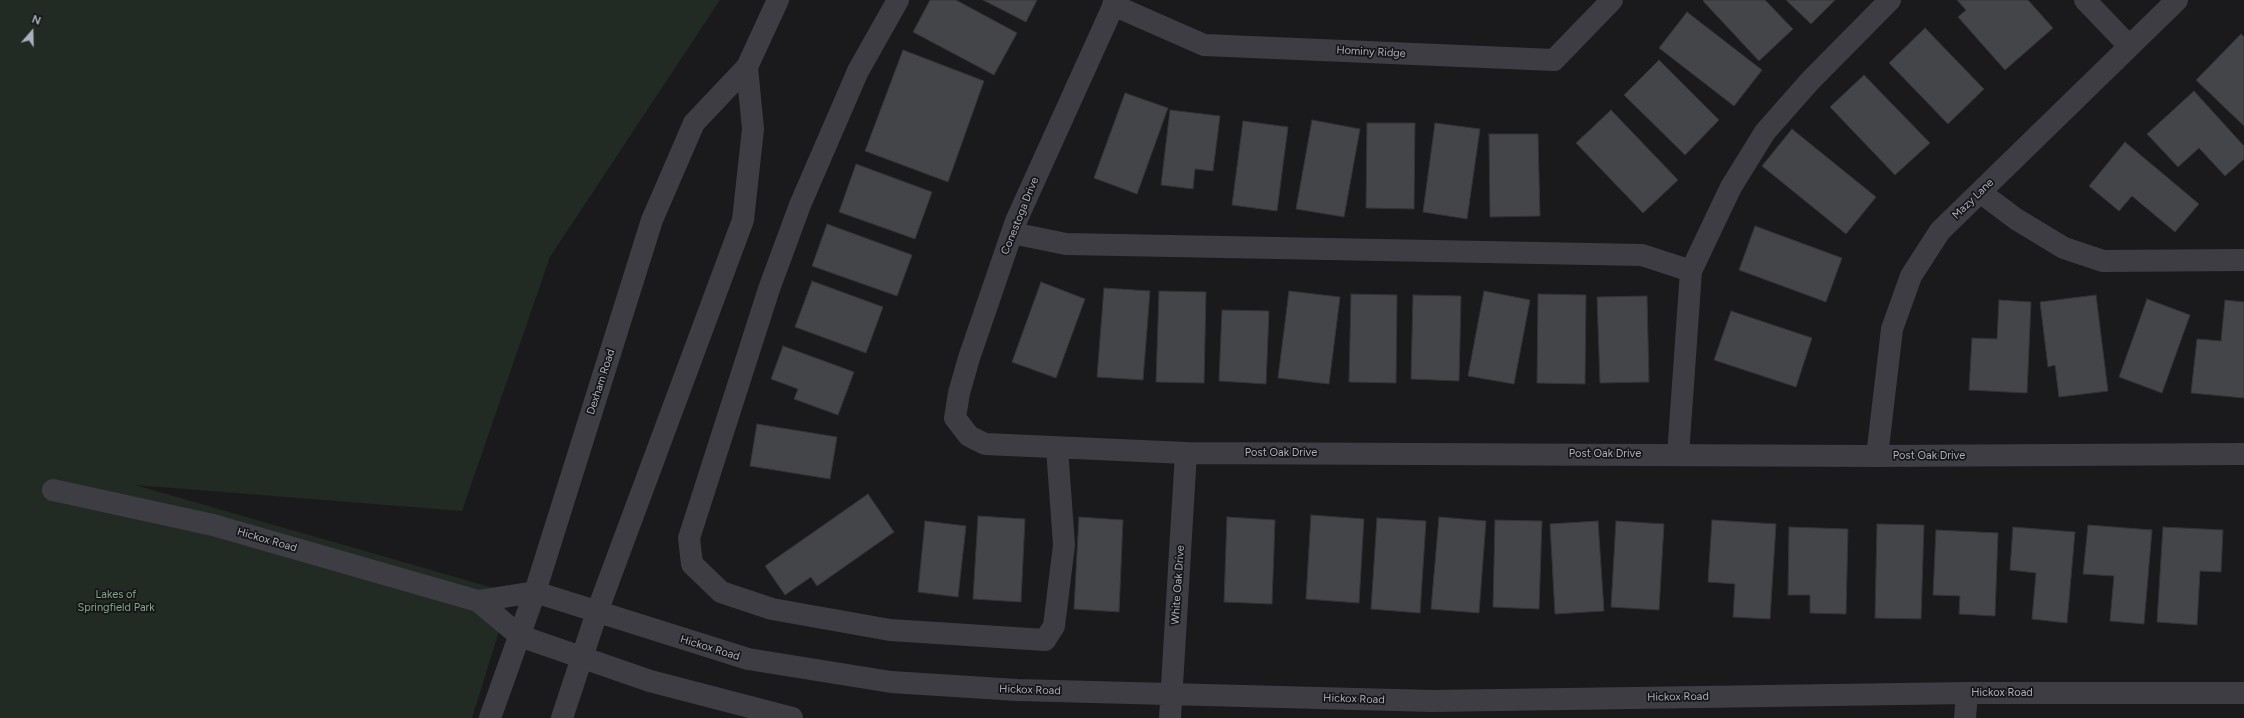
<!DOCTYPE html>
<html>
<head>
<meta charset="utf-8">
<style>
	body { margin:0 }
	#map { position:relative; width:2244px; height:718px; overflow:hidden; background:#1a1a1c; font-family:Figtree,sans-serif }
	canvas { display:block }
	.north { position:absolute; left:12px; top:12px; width:40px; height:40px; -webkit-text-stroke:3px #151517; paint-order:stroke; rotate:20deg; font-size:11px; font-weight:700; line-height:16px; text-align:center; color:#acb0bc }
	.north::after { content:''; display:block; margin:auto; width:14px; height:18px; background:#acb0bc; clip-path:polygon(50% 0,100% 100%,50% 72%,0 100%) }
</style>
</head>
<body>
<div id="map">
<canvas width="2244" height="718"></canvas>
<div class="north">N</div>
</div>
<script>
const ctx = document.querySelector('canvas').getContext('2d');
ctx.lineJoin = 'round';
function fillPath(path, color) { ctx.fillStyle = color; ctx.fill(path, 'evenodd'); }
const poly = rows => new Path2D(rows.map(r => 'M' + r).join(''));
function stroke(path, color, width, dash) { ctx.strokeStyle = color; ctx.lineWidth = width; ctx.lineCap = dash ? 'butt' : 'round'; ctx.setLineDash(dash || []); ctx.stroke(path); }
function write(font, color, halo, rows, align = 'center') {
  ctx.font = font + ' Figtree,sans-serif'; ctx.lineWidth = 3.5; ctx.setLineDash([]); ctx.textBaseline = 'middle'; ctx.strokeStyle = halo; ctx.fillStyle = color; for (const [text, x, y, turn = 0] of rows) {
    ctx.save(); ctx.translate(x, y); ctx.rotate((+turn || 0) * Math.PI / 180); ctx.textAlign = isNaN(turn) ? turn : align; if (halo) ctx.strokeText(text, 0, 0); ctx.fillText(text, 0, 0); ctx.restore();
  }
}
const green = poly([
	[0,0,720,0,550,257,462,511,135,485,511,593,472,718,0,718]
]);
const building = poly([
	[930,0,956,0,1017,33,994,75,913,32,930,0],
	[983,0,1037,0,1026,22,983,0],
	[1704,0,1765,0,1793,29,1759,61,1703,1,1704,0],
	[1786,0,1835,0,1811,24,1786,0],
	[1957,0,2028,0,2053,28,2005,70,1958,17,1966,10,1957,0],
	[1687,12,1762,70,1734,106,1659,48,1687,12],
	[1925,28,1984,89,1948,124,1889,63,1925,28],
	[2241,34,2244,37,2244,126,2196,80,2241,34],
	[903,50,984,81,948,182,865,151,903,50],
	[1659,60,1719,120,1685,155,1624,95,1659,60],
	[1864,75,1930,143,1895,175,1830,107,1864,75],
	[2194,91,2244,146,2244,159,2225,176,2199,148,2178,167,2147,134,2194,91],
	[1125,93,1168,108,1137,194,1094,178,1125,93],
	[1170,110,1220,116,1213,171,1195,169,1193,189,1161,185,1170,110],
	[1611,110,1678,180,1643,213,1576,143,1611,110],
	[1312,120,1360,129,1344,217,1296,209,1312,120],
	[1243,121,1288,127,1277,211,1232,205,1243,121],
	[1367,123,1415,123,1414,209,1366,208,1367,123],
	[1435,123,1480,129,1467,219,1423,212,1435,123],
	[1792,129,1876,197,1846,234,1762,166,1792,129],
	[1489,134,1538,134,1540,216,1490,217,1489,134],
	[2125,142,2199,204,2175,232,2132,196,2119,211,2089,186,2125,142],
	[856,164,932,192,915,239,839,212,856,164],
	[827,224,912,255,897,296,812,266,827,224],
	[1755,226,1842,258,1826,302,1739,270,1755,226],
	[812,281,883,307,866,353,795,327,812,281],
	[1041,282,1085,299,1056,378,1012,362,1041,282],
	[1104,288,1150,291,1143,380,1097,377,1104,288],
	[1159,291,1206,292,1204,383,1156,382,1159,291],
	[1289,291,1340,297,1329,384,1278,378,1289,291],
	[1484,291,1530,300,1514,384,1468,376,1484,291],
	[1351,294,1397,295,1396,383,1349,382,1351,294],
	[1538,294,1586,295,1585,384,1537,383,1538,294],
	[1413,295,1461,296,1459,381,1411,379,1413,295],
	[2096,295,2108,391,2059,397,2055,365,2048,367,2040,302,2096,295],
	[1647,296,1649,382,1600,383,1597,297,1647,296],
	[2147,299,2190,315,2162,393,2119,377,2147,299],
	[1999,300,2031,302,2027,393,1969,390,1972,338,1997,339,1999,300],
	[2225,300,2244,302,2244,398,2191,393,2197,339,2221,341,2225,300],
	[1222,310,1269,311,1266,384,1219,381,1222,310],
	[1731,311,1812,338,1796,387,1714,360,1731,311],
	[783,346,854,372,838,415,794,399,798,389,771,379,783,346],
	[757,424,837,437,830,479,750,466,757,424],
	[868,494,894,532,817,586,811,577,785,595,765,566,868,494],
	[1311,515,1364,519,1359,603,1306,599,1311,515],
	[978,516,1025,519,1021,602,973,599,978,516],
	[1079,517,1123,520,1119,612,1074,609,1079,517],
	[1227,517,1275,520,1272,604,1224,602,1227,517],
	[1439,517,1486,521,1479,613,1431,609,1439,517],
	[1377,518,1426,521,1420,613,1371,609,1377,518],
	[1495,520,1542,521,1539,609,1493,607,1495,520],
	[1712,520,1776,524,1770,619,1733,617,1735,584,1708,582,1712,520],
	[925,521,966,526,958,597,918,592,925,521],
	[1598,521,1604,611,1555,614,1550,524,1598,521],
	[1616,521,1664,524,1659,610,1611,607,1616,521],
	[1877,524,1924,525,1921,619,1875,618,1877,524],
	[2088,525,2152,530,2144,624,2110,621,2114,576,2083,574,2088,525],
	[1789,527,1848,529,1846,614,1810,613,1810,595,1788,595,1789,527],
	[2013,527,2075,532,2067,623,2032,619,2036,573,2010,570,2013,527],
	[2163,527,2223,530,2221,572,2200,571,2197,625,2157,622,2163,527],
	[1936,530,1998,533,1995,616,1959,614,1960,596,1933,595,1936,530]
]);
const minor = poly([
	[898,0,858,71,800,205,769,289,689,538,692,564,721,592,772,609,890,630,1045,640,1054,626,1064,545,1057,448],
	[1116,0,1016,221,969,358,959,393,955,418,969,436,985,444,1186,453,1877,456,2244,454],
	[2085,0,2129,46],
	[1113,5,1204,45,1554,60,1612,0],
	[1980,192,2016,219,2064,248,2103,261,2244,260],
	[1012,233,1066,244,1642,255,1691,271,1678,455],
	[1691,271,1731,187,1765,132,1810,81,1890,0],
	[1877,456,1892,329,1911,276,1940,231,2177,0],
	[53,490,213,525,478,601,520,636,650,681,792,718],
	[478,601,535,592,748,659,891,682,1017,690,1432,701,1967,693,2244,693],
	[490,718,535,592,652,220,694,123,747,67,778,0],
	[562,718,597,612,743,220,753,129,747,67],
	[1170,718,1186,453],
	[1965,718,1967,693]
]);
const streetNames = [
	["Hominy Ridge",1371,52,3],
	["Mazy Lane",1973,199,-44],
	["Conestoga Drive",1020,216,-68],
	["Dexham Road",601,382,-72],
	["Post Oak Drive",1281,453],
	["Post Oak Drive",1605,454],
	["Post Oak Drive",1929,456],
	["Hickox Road",267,540,16],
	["White Oak Drive",1178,585,-86],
	["Hickox Road",710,648,17],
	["Hickox Road",1030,690,2],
	["Hickox Road",2002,693],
	["Hickox Road",1678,697,-1],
	["Hickox Road",1354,699,2]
];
const parkNames = [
	["Lakes of",116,595],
	["Springfield Park",116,608]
];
fillPath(green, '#212a23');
fillPath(building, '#444549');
stroke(building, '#343438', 1);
stroke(minor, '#3d3d43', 22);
write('11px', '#acb0bc', '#151517', streetNames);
write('11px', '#83a687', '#151517', parkNames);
</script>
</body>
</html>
